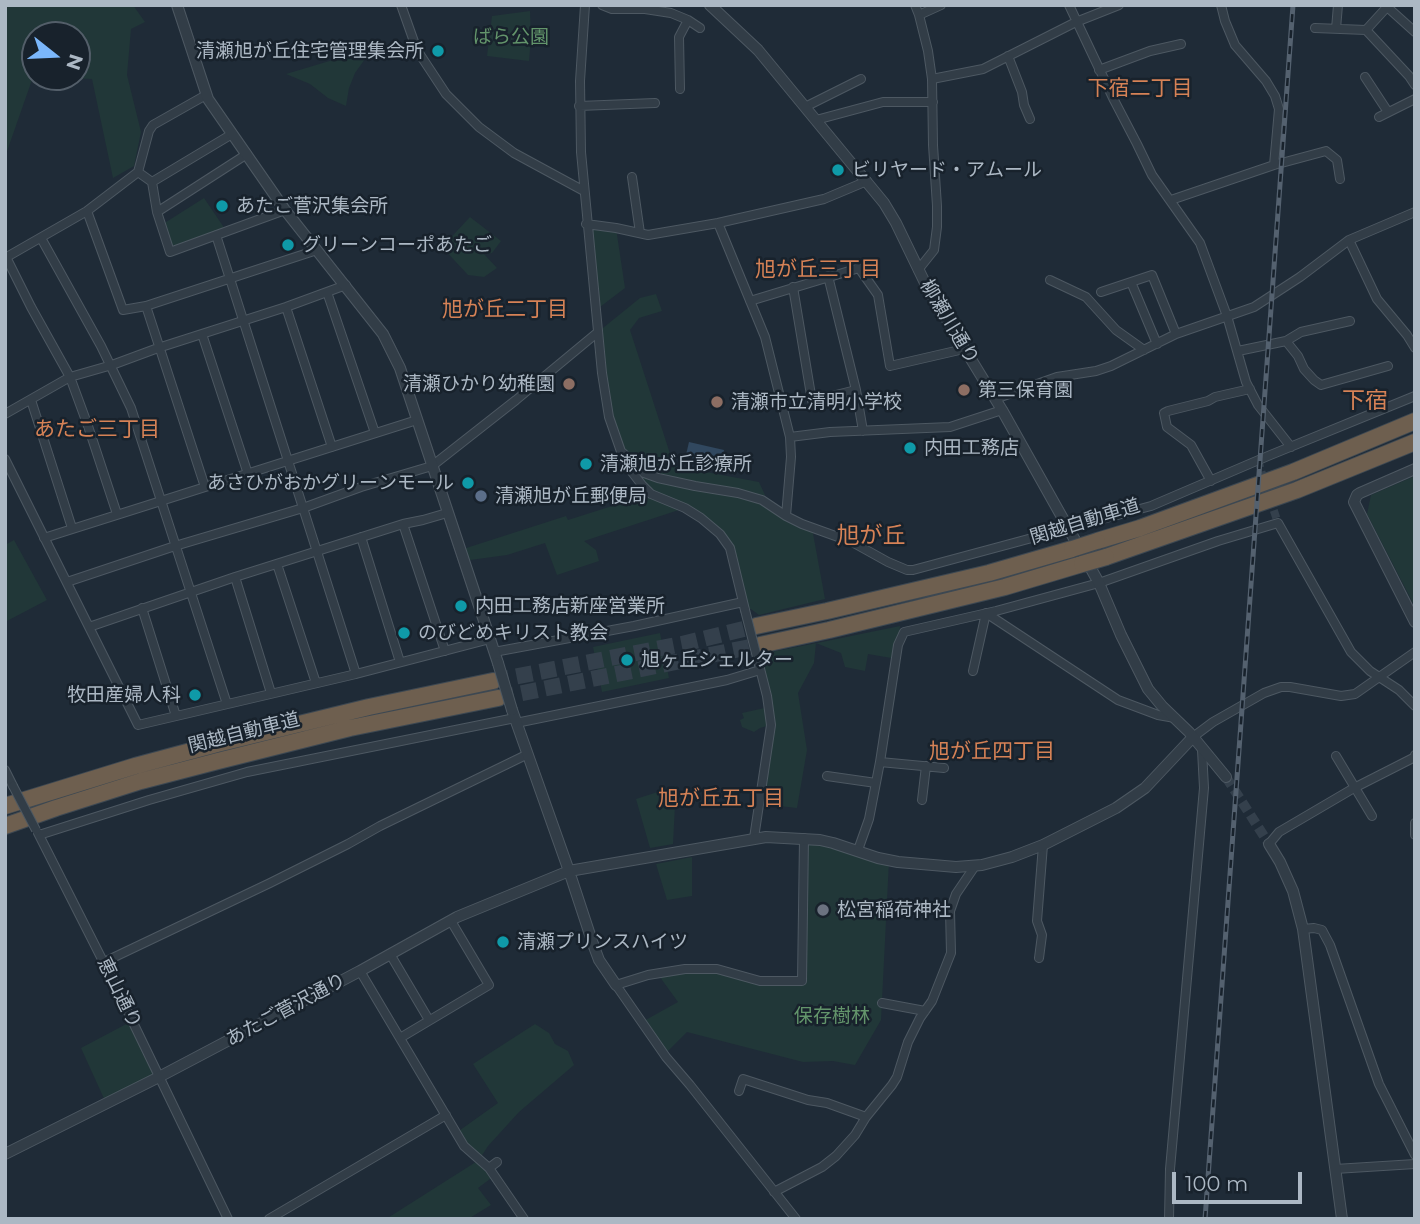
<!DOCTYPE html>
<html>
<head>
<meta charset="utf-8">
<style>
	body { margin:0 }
	#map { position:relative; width:1420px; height:1224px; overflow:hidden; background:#1f2b37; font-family:Montserrat,sans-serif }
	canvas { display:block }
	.frame { position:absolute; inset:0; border:7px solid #acb8c4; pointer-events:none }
	.north { position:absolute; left:21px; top:21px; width:70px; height:70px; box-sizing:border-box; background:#18222c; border:2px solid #535e69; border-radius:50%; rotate:108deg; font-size:19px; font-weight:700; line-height:28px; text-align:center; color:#acb8c4 }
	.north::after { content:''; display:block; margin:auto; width:24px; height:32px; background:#7bb7fb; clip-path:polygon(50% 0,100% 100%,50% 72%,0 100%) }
	.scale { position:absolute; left:1172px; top:1172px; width:130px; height:32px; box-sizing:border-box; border:4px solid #acb8c4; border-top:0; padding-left:9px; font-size:21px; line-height:24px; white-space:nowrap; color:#acb8c4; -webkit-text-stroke:5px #18222c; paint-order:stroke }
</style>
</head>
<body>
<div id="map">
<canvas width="1420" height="1224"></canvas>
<div class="frame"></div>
<div class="north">N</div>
<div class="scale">100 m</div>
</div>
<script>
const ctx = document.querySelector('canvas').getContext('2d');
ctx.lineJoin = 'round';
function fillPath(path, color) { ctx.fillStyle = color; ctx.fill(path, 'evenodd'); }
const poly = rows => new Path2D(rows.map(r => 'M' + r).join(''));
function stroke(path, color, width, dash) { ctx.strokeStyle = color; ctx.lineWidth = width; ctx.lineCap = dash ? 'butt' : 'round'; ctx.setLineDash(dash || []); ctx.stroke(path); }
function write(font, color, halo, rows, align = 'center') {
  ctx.font = font + ' Montserrat,"Noto Sans JP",sans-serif'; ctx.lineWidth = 5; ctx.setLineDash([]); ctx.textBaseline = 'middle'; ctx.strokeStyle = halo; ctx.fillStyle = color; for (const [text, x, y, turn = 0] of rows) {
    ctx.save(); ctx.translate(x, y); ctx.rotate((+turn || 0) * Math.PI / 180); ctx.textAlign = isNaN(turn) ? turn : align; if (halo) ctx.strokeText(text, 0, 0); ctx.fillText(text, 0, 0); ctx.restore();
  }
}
const green = poly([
	[5,5,133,5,145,22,131,29,127,75,141,132,134,166,113,178,92,79,48,77,77,77,77,35,35,35,35,77,33,77,5,157],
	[530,11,531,38,529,61,487,56,492,16],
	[373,48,355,73,349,88,346,106,328,98,310,84,286,74],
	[204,198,225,229,174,246,170,245,163,224],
	[470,217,501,241,492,253,484,254,497,268,484,277,468,275,442,247],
	[586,224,616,228,625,288,596,310],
	[656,294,662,311,639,318,630,330,674,466,759,482,765,495,762,500,812,528,825,599,759,615,751,609,745,610,730,548,720,534,685,508,584,541,596,550,599,561,557,575,545,543,507,555,463,561,460,550,566,516,568,520,650,494,630,471,609,417,598,332,640,298],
	[1415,476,1415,607,1367,514,1371,495],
	[14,540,47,600,5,622,5,545],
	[900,626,897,659,868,654,865,671,845,667,841,653,816,643,814,663,798,693,807,750,797,808,760,804,770,725,760,728,754,732,742,727,740,720,744,718,742,713,769,707,757,657,761,654,817,643],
	[660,633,669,678,602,692,593,647],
	[676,786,673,844,650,848,636,799],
	[804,838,889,861,881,1020,855,1065,833,1061,803,1062,687,1032,664,1055,642,1022,678,1002,657,973,717,969,760,981,802,981],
	[692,857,692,896,667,900,656,864],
	[132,1021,159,1077,106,1103,81,1048],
	[535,1024,549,1033,555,1044,568,1051,574,1065,519,1112,488,1146,479,1160,494,1176,478,1188,491,1205,468,1219,386,1219,479,1160,456,1133,498,1103,473,1064]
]);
const water = poly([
	[689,442,724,450,721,466,685,459]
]);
const minorTunnel = poly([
	[1258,460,1265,484],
	[1270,499,1278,523]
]);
const tertiaryTunnel = poly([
	[1226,777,1269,844]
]);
const motorwayTunnel = poly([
	[493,681,682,644,756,626],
	[498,698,760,645]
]);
const minor = poly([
	[401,5,417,50,446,94,479,127,514,153,584,191],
	[585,5,580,81,581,152,602,373,609,417,625,463,642,485,651,494,685,508,701,518,720,534,730,548,745,610],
	[602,5,612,9,645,9,671,13,688,20,700,28],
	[915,5,919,15,928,51,932,79,933,145,937,206,937,227,934,250,918,270],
	[1069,5,1114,100,1137,144,1152,175,1200,243,1227,316,1246,382,1258,405,1291,447],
	[1221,5,1225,21,1235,45,1266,81,1275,96,1279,109,1274,165],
	[1385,5,1415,32],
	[919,15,941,5],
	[1315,28,1366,30,1409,76,1415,85],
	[1336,29,1338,5],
	[1366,30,1387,7],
	[1008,56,1022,92,1024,105,1030,119],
	[1099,70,1150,51,1181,44],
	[1365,77,1388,112],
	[932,79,983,69,1076,22,1119,5],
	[680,89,679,37,688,20],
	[579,106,655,103],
	[805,107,861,79],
	[1379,117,1415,99],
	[816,120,883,102,933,102],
	[138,172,152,182,157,212,170,252,285,210],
	[632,177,640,233],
	[152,182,232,134],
	[1171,200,1274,165,1326,151,1337,160,1340,179],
	[87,211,123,310,146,306,317,250],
	[157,212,247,154],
	[718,223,765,337,790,437,791,457,786,516,802,524,852,542,888,562,907,570,913,570,1151,506,1268,456,1415,396],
	[586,224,616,228,648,235,718,223,824,199,867,181],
	[216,235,356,674],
	[41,238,101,346,131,408,227,704],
	[1349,240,1377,299,1407,335,1415,348],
	[6,257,31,307,70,377,88,426,117,514],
	[5,258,87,211,138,172,149,131,153,125,206,95],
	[828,276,856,390,863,431],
	[1050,280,1086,297,1116,330,1144,350],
	[1131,282,1157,344],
	[793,287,812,401,856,390],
	[327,292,375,433],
	[1101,292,1152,275,1176,334],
	[750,301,859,268,878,295,890,366,964,349],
	[146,306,205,487],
	[286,307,332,447],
	[202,334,248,474],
	[1286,341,1298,356,1304,369,1314,380,1321,385,1388,366],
	[1238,351,1286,341,1301,332,1350,321],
	[995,399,1057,377,1096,371,1111,366,1176,334,1254,307,1300,277,1349,240,1415,212],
	[31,400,72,528],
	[5,414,70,377,112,365,158,348,286,307,346,285],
	[790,437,830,432,950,427,1002,410],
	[623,453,644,473,658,478,695,486,738,493,762,500,786,516],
	[5,459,138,725,356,674,490,639],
	[1211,481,1191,445,1167,427,1164,413,1168,411,1208,401,1215,397,1250,389],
	[403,524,445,651],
	[361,537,400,662],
	[44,538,417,420],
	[277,564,316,683],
	[235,577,271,693],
	[67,582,175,546,303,508,361,487,432,466,516,400,598,332],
	[142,608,176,716],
	[89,627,235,577,403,524,423,520,447,513],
	[494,652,634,626,743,602],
	[973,671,986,613,1118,700,1158,715,1175,718],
	[516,723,727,680,760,670],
	[1193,737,1213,722,1264,693,1281,687,1290,687,1341,696,1355,694,1415,652],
	[1336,756,1372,816],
	[880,762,944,768],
	[5,770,13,786],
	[827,776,876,783],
	[922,800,926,766],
	[1415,823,1415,835],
	[38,833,112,979,228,1219],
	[39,835,149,800,247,772,515,718],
	[754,838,771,725,767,696,757,657],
	[1269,844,1279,832,1354,788,1415,757,1415,755],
	[858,850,869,819,880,762,898,645,904,632,996,611,1099,583,1218,541,1278,523,1351,652,1370,671,1399,690,1415,706],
	[1303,929,1314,928,1322,930,1330,945,1379,1084,1415,1155],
	[390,954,429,1020],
	[1039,958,1042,935,1037,921,1043,845],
	[104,962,270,883,348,844,380,826,528,754],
	[360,971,464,1146,489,1168,524,1219],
	[882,1003,925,1011],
	[400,1038,489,985,451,921],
	[739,1091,743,1079,808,1100,827,1103,866,1117],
	[489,1168,497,1162],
	[1335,1169,1415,1164],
	[774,1192,822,1167,836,1156,855,1135,866,1117,892,1085,897,1077,908,1042,920,1018,932,1001,951,953,950,911,956,894,975,866],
	[269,1219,446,1115],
	[796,1219,690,1085,666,1057,616,985,648,975,685,969,717,969,760,981,802,981,804,838],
	[1169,1219,1170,1169,1204,788,1202,750]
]);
const tertiary = poly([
	[177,5,208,99,285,210,383,334,400,368,498,663],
	[710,5,758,50,884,203,896,223,927,287,1002,410,1099,583,1121,635,1148,689,1162,706,1189,732,1226,777],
	[1415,469,1360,493,1357,495,1354,502,1415,622],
	[512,710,569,871,593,944,599,960,616,985],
	[1269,844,1280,862,1293,891,1303,929,1342,1219],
	[5,1154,159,1077,360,971,457,917,569,871,766,837,820,840,833,843,878,858,898,862,956,867,982,865,1012,857,1043,845,1116,808,1145,788,1193,737]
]);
const motorway = poly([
	[1097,541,1140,528,1293,472,1415,421],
	[1106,557,1297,490,1415,442],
	[756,626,827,611,989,573,1072,549],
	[760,645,829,630,1005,587,1082,564],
	[5,806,135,766,217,744,369,707,493,681],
	[5,826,56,808,141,781,218,761,350,728,498,698]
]);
const rail = poly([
	[1205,1219,1293,5]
]);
const minorBridge = poly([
	[745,610,757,657],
	[13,786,36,830]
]);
const tertiaryBridge = poly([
	[498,663,512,710]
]);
const motorwayBridge = poly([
	[1072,549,1097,541],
	[1082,564,1106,557]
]);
const markers = [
	[438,51,7,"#0f9aa8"],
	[838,170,7,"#0f9aa8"],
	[222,206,7,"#0f9aa8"],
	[288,245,7,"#0f9aa8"],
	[569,384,7,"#8d6e63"],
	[964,390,7,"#8d6e63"],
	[717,402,7,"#8d6e63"],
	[910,448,7,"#0f9aa8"],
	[586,464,7,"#0f9aa8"],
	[468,483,7,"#0f9aa8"],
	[481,496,7,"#5c6f8a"],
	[461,606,7,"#0f9aa8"],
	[404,633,7,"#0f9aa8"],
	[627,660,7,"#0f9aa8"],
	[195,695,7,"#0f9aa8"],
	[823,910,7,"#6b7280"],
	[503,942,7,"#0f9aa8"]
];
const parkNames = [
	["ばら公園",511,37],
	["保存樹林",832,1016]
];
const poiNames = [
	["清瀬旭が丘住宅管理集会所",424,51,"right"],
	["ビリヤード・アムール",852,170],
	["あたご菅沢集会所",236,206],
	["グリーンコーポあたご",302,245],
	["清瀬ひかり幼稚園",555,384,"right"],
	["第三保育園",978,390],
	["清瀬市立清明小学校",731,402],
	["内田工務店",924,448],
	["清瀬旭が丘診療所",600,464],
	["あさひがおかグリーンモール",454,483,"right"],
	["清瀬旭が丘郵便局",495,496],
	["内田工務店新座営業所",475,606],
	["のびどめキリスト教会",418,633],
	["旭ヶ丘シェルター",641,660],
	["牧田産婦人科",181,695,"right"],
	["松宮稲荷神社",837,910],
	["清瀬プリンスハイツ",517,942]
];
const streetNames = [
	["柳瀬川通り",949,322,59],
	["関越自動車道",1085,522,-17],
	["関越自動車道",244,733,-14],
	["恵山通り",119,993,64],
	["あたご菅沢通り",286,1010,-28]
];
const neighbourhoodNames = [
	["下宿二丁目",1140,89],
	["旭が丘三丁目",818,270],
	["旭が丘二丁目",505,310],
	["あたご三丁目",97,430],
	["旭が丘四丁目",992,752],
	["旭が丘五丁目",721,799]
];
const quarterNames = [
	["下宿",1365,401],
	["旭が丘",871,536]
];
fillPath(green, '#213738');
fillPath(water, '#31485f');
stroke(minorTunnel, '#34404c', 8, [8, 4]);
stroke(tertiaryTunnel, '#34404c', 10, [10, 5]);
stroke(motorwayTunnel, '#34404c', 16, [16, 8]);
stroke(minor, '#4d5862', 10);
stroke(tertiary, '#4d5862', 12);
stroke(motorway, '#3d4852', 18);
stroke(minor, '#323d47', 8);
stroke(tertiary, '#323d47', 10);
stroke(motorway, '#6e5f4f', 16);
stroke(rail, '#54616f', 5);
stroke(rail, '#18222c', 2.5, [8]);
stroke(minorBridge, '#4d5862', 10, []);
stroke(tertiaryBridge, '#4d5862', 12, []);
stroke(motorwayBridge, '#3d4852', 18, []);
stroke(minorBridge, '#323d47', 8);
stroke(tertiaryBridge, '#323d47', 10);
stroke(motorwayBridge, '#6e5f4f', 16);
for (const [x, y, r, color] of markers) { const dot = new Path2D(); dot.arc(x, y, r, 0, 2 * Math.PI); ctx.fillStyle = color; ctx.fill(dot); stroke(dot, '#18222c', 2.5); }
write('19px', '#63956b', '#18222c', parkNames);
write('19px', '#acb8c4', '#18222c', poiNames, 'left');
write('19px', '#acb8c4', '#18222c', streetNames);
write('21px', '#d68256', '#18222c', neighbourhoodNames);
write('23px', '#d68256', '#18222c', quarterNames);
</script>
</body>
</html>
